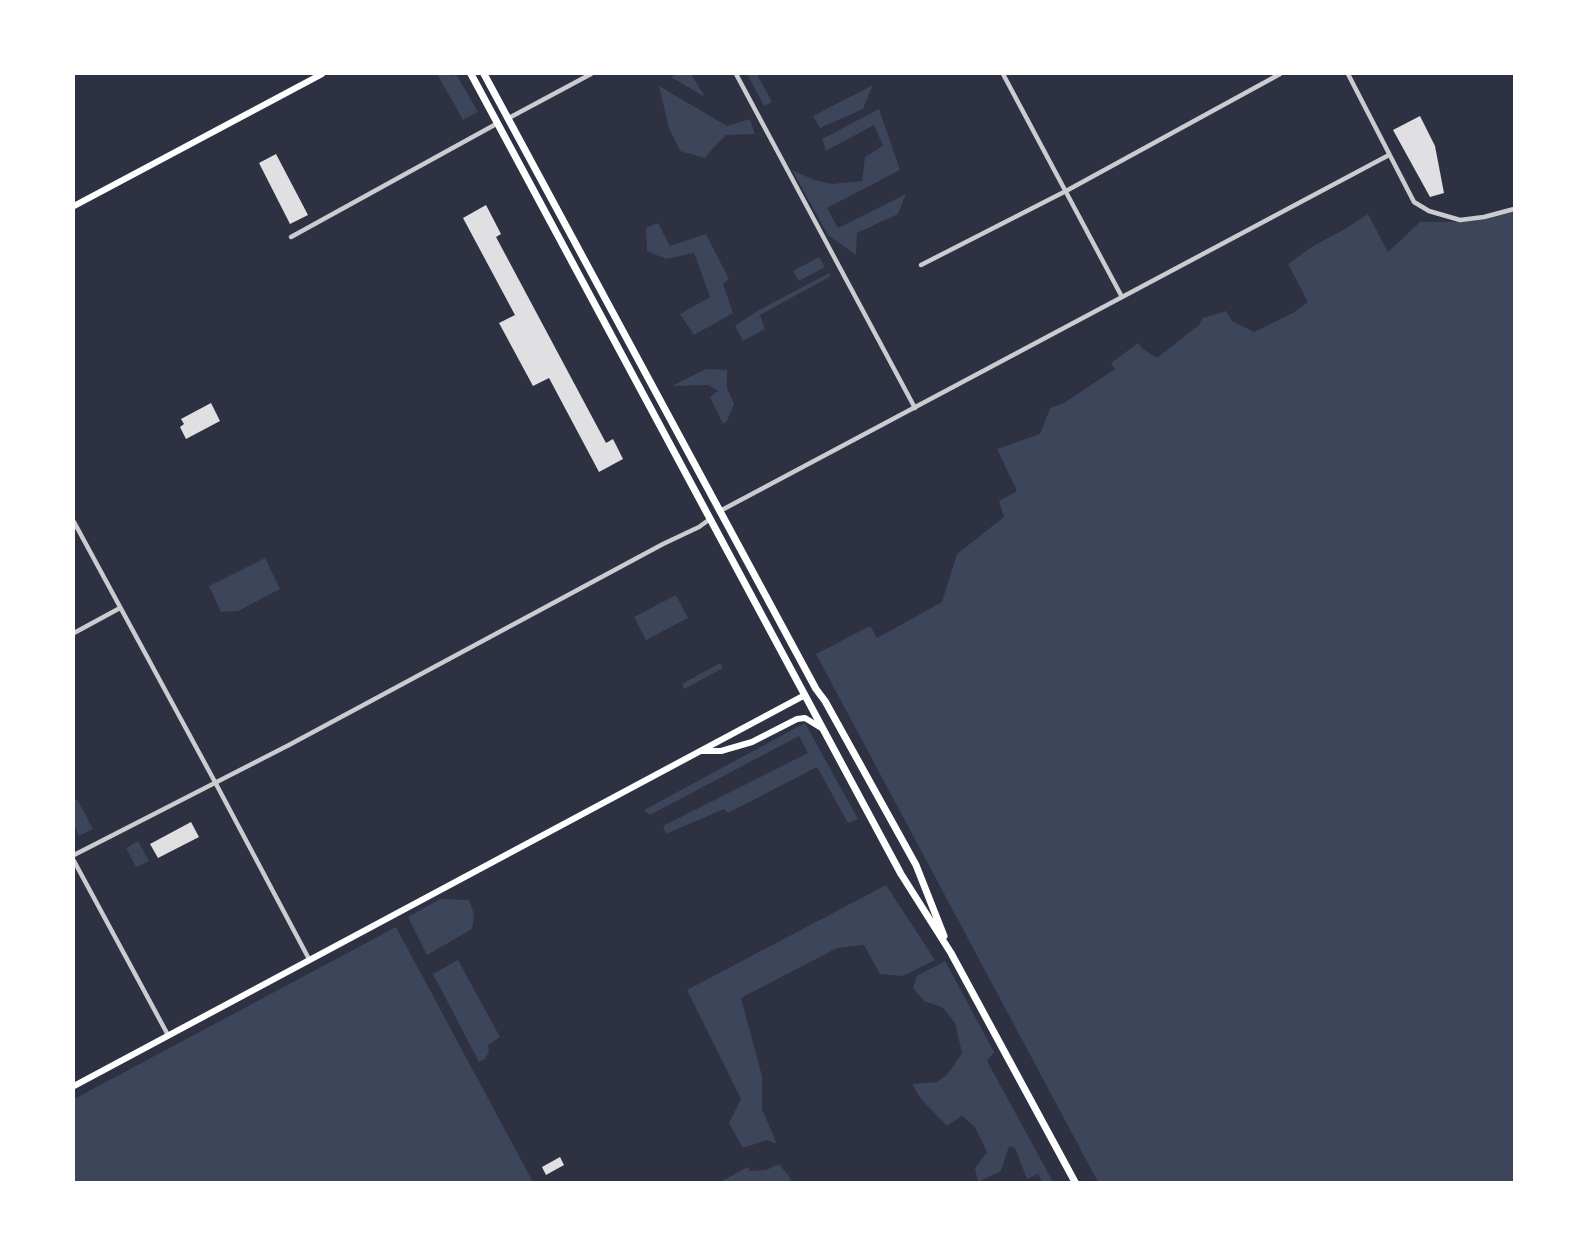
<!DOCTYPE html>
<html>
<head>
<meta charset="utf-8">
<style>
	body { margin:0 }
	#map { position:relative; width:1588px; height:1256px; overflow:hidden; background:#2d3142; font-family:"Sofia Sans Condensed",sans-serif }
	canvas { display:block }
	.frame { position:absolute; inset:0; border:75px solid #fff; pointer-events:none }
</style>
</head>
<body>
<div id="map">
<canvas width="1588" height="1256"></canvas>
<div class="frame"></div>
</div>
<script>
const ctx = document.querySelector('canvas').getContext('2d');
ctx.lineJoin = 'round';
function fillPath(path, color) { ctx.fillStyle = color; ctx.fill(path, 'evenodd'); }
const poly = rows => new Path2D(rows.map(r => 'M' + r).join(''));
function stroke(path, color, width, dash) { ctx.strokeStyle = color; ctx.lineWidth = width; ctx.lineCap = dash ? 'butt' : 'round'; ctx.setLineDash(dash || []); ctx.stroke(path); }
const green = poly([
	[437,74,449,74,451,76,456,74,478,112,463,120],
	[679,74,691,74,705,97,671,77],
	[747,74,757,74,772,102,764,106],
	[873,85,863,109,820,128,813,116],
	[659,86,727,126,750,119,755,134,726,135,713,148,705,158,680,151,669,128],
	[879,109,900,170,827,208,838,228,906,194,898,214,857,233,856,255,828,235,792,170,814,180,832,184,862,181,865,157,883,146,874,125,826,151,822,139],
	[1514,212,1514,1182,1098,1182,816,654,870,626,877,638,942,602,957,554,1004,517,999,501,1017,491,997,449,1040,434,1050,408,1064,403,1115,369,1111,363,1138,343,1142,348,1157,358,1199,325,1203,318,1226,311,1232,321,1254,332,1293,313,1308,302,1288,264,1313,246,1345,229,1368,214,1388,252,1420,222,1459,222],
	[658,223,670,246,706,234,729,279,723,284,733,313,694,335,680,314,710,297,694,253,666,259,647,251,646,228],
	[819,257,825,267,799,281,793,271],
	[829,273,831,276,760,315,765,329,743,341,735,326,757,311],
	[706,369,727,370,727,388,734,404,727,421,723,424,710,397,718,391,708,385,672,386],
	[265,558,280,589,238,611,221,612,209,586],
	[676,595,688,618,646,640,634,617],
	[720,663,723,668,684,689,682,684],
	[805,723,858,819,848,823,817,767,728,813,724,809,666,834,663,826,808,753,799,736,650,815,644,810],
	[77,799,93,829,79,836,74,824,74,801],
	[138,841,149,861,136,867,126,848],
	[886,885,935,960,903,976,880,974,864,945,837,948,741,998,762,1076,762,1109,777,1144,767,1140,743,1148,729,1123,741,1099,687,990],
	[440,899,469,900,474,914,472,929,427,955,408,917],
	[396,927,533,1182,74,1182,74,1099],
	[458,960,500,1037,488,1045,489,1052,485,1059,479,1062,433,974],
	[945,961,994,1052,987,1061,1053,1182,1042,1182,1038,1174,1027,1179,1015,1148,1009,1146,1001,1171,978,1182,975,1168,987,1152,975,1127,962,1116,947,1126,921,1099,912,1084,937,1082,947,1075,962,1053,955,1023,942,1007,924,1001,913,988,917,976],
	[779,1164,791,1179,788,1182,720,1182,748,1167,750,1171,766,1170]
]);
const building = poly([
	[1420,116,1435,146,1444,193,1430,197,1393,130],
	[276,154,308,215,290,224,259,163],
	[486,205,501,234,496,237,606,443,613,439,623,459,599,472,549,378,533,386,499,323,515,315,463,218],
	[211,403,220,421,186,439,180,427,184,424,181,419],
	[191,822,199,837,158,858,150,844],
	[560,1157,564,1165,546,1175,542,1167]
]);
const minor = poly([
	[736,74,915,408],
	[1003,74,1122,297],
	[1348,74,1414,202,1429,211,1460,220,1484,217,1514,209],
	[507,119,591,74],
	[291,237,498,123],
	[921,265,1066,191,1280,74],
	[720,511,1389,155],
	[74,522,215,782,309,959],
	[74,633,120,608],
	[74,855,289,745,663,544,699,527,710,519],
	[74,861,168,1035]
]);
const secondary = poly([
	[74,206,322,74],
	[702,751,721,751,752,742,797,719,805,718,823,729],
	[74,1086,805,695]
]);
const primary = poly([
	[471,74,901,874,951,953,1075,1182],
	[484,74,816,689,825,701,916,865,944,936]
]);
fillPath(green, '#3c4559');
fillPath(building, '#e0e0e3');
stroke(minor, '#caccd0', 4.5);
stroke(secondary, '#fff', 6);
stroke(primary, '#fff', 7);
</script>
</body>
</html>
